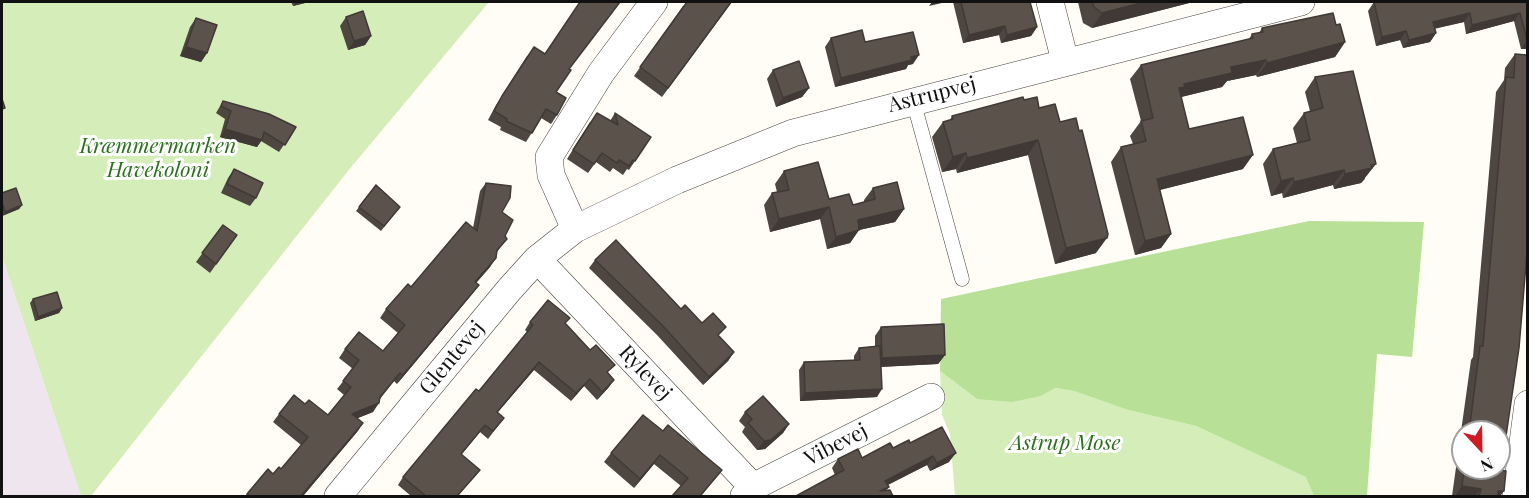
<!DOCTYPE html>
<html>
<head>
<meta charset="utf-8">
<style>
	body { margin:0 }
	#map { position:relative; width:1529px; height:498px; overflow:hidden; background:#fffdf5; font-family:"Playfair Display",serif }
	canvas { display:block }
	.frame { position:absolute; inset:0; border:3px solid #111; pointer-events:none }
	.north { position:absolute; left:1451px; top:420px; width:60px; height:60px; box-sizing:border-box; background:#fff; border:2px solid #a0a0a0; border-radius:50%; rotate:158deg; font-size:16px; font-weight:700; line-height:24px; text-align:center; color:#111 }
	.north::after { content:''; display:block; margin:auto; width:21px; height:27px; background:#cf1b23; clip-path:polygon(50% 0,100% 100%,50% 72%,0 100%) }
</style>
</head>
<body>
<div id="map">
<canvas width="1529" height="498"></canvas>
<div class="frame"></div>
<div class="north">N</div>
</div>
<script>
const ctx = document.querySelector('canvas').getContext('2d');
ctx.lineJoin = 'round';
function fillPath(path, color) { ctx.fillStyle = color; ctx.fill(path, 'evenodd'); }
const poly = rows => new Path2D(rows.map(r => 'M' + r).join(''));
function stroke(path, color, width, dash) { ctx.strokeStyle = color; ctx.lineWidth = width; ctx.lineCap = dash ? 'butt' : 'round'; ctx.setLineDash(dash || []); ctx.stroke(path); }
function write(font, color, halo, rows, align = 'center') {
  ctx.font = font + ' "Playfair Display",serif'; ctx.lineWidth = 6; ctx.setLineDash([]); ctx.textBaseline = 'middle'; ctx.strokeStyle = halo; ctx.fillStyle = color; for (const [text, x, y, turn = 0] of rows) {
    ctx.save(); ctx.translate(x, y); ctx.rotate((+turn || 0) * Math.PI / 180); ctx.textAlign = isNaN(turn) ? turn : align; if (halo) ctx.strokeText(text, 0, 0); ctx.fillText(text, 0, 0); ctx.restore();
  }
}
const industrial = poly([
	[2,256,81,496,2,496]
]);
const green = poly([
	[2,2,489,2,348,171,91,496,81,496,2,256],
	[940,371,977,399,1041,396,1054,388,1074,391,1128,410,1196,426,1307,477,1314,496,955,496,950,434,942,415]
]);
const forest = poly([
	[1309,221,1424,222,1412,357,1377,354,1367,496,1314,496,1306,477,1196,426,1128,410,1074,391,1055,388,1041,396,1012,402,977,399,940,371,941,299]
]);
const lane = poly([
	[913,100,962,279]
]);
const street = poly([
	[1050,2,1065,61],
	[575,229,551,175,549,157,601,73,654,2],
	[537,259,753,487],
	[338,496,509,290,537,259,575,229,677,180,793,133,1301,2],
	[744,496,753,487,931,397],
	[1516,496,1528,404]
]);
const wall = poly([
	[291,2,309,2,293,6],
	[732,2,662,97,634,76,683,6],
	[953,2,1030,2,1037,27,1031,36,1001,43,999,35,963,43],
	[1078,2,1193,2,1092,28,1083,23],
	[1374,2,1527,2,1527,49,1521,49,1514,21,1466,34,1464,22,1434,29,1436,33,1430,42,1403,48,1400,40,1376,46,1368,11],
	[346,17,371,36,365,45,348,50,340,26],
	[196,18,207,53,201,62,180,56,190,27],
	[1336,25,1345,42,1335,57,1257,77,1256,75,1227,81,1222,87,1181,97,1189,129,1243,169,1160,190,1171,234,1161,248,1135,255,1111,162,1121,147,1133,144,1130,136,1141,121,1130,79,1141,65,1249,39,1252,34,1259,33,1262,28],
	[831,38,865,42,913,64,908,65,906,69,835,87,825,47],
	[1515,54,1501,470,1504,491,1500,496,1452,496,1471,360,1473,357,1496,92,1504,80,1505,68],
	[1463,432,1499,432,1499,468,1463,468],
	[527,56,569,69,556,92,557,115,551,124,541,118,526,142,500,130,501,127,488,120,496,105],
	[773,70,809,88,802,97,776,107,767,79],
	[1315,77,1365,179,1361,183,1334,189,1333,185,1283,198,1282,193,1271,196,1263,164,1273,149,1297,143,1293,128,1304,113,1310,111,1305,92],
	[1024,100,1039,108,1096,253,1055,264,1028,155,957,173,956,169,942,172,932,137,943,122,950,120,952,116],
	[223,101,296,127,279,152,261,141,257,147,220,137,225,119,216,113],
	[615,113,651,137,629,170,627,169,623,175,613,168,610,172,596,162,588,173,567,159,590,122,610,121],
	[234,169,256,198,250,206,221,193,228,178],
	[784,171,829,199,853,205,864,202,864,200,873,188,904,209,895,222,859,230,850,243,827,249,820,219,770,232,764,205,772,193,777,192,775,184],
	[486,183,502,212,505,236,507,239,497,252,490,267,476,283,479,285,472,294,397,384,394,381,380,399,373,412,357,418,363,423,357,432,303,496,245,496,268,469,273,474,281,469,301,445,273,422,279,414,305,404,328,415,344,395,337,389,353,369,339,358,345,349,383,351,398,333,380,318,386,309,411,287,473,228,480,191],
	[376,185,400,207,381,231,356,211],
	[2,193,22,205,19,209,2,216],
	[223,225,237,235,210,273,196,262],
	[595,260,681,309,702,323,734,352,728,361,703,385,657,335,589,268],
	[33,299,62,308,59,313,35,321,30,303],
	[530,322,565,324,608,373,609,387,597,400,584,386,571,401,534,370,497,413,504,418,488,439,480,432,461,455,480,470,458,496,411,496,398,485,403,477,479,391,527,332,525,330],
	[881,327,945,355,938,364,881,367,877,397,800,401,799,370,804,362,854,360,854,356,859,348,875,346,875,336],
	[745,412,789,424,783,433,765,449,757,450,742,432,745,427,739,421],
	[663,431,722,470,701,496,672,496,681,486,654,464,634,488,604,462,611,453],
	[910,443,949,462,930,471,927,465,888,485,889,487,886,491,893,496,835,475,832,468,838,459,862,458]
]);
const shadedWall = poly([
	[296,2,309,2,293,6],
	[932,2,946,2,929,6],
	[1145,2,1193,2,1092,28,1102,13],
	[1470,13,1464,22,1427,30,1433,22],
	[1520,13,1514,21,1466,34,1472,25],
	[1005,26,999,35,963,43,969,35],
	[1037,27,1031,36,1001,43,1007,35],
	[1406,31,1400,40,1376,46,1382,37],
	[1436,33,1430,42,1403,48,1409,40],
	[371,36,365,45,348,50,354,41],
	[1527,40,1527,49,1521,49],
	[1345,42,1335,57,1257,77,1267,63],
	[186,47,207,53,201,62,180,56],
	[919,55,913,64,908,65,906,69,835,87,841,78],
	[1266,60,1256,75,1227,81,1222,87,1177,98,1179,88,1184,84,1231,67],
	[809,88,802,97,776,107,783,98],
	[225,129,262,140,257,147,220,137],
	[1038,140,1028,155,957,173,967,158],
	[966,153,956,169,942,172,953,157],
	[1253,155,1243,169,1147,193,1157,179],
	[1376,164,1361,183,1334,189,1345,174],
	[1344,170,1333,185,1283,198,1294,182],
	[1293,178,1282,193,1271,196,1281,181],
	[22,205,19,209,2,216,5,212],
	[829,207,820,219,770,232,779,219],
	[904,209,895,222,859,230,850,243,827,249,836,237,858,220],
	[1171,234,1161,248,1135,255,1145,241],
	[1107,238,1096,253,1055,264,1066,248],
	[496,258,490,267,469,291,475,282],
	[479,285,472,294,397,384,403,375],
	[62,308,59,313,35,321,38,317],
	[734,352,728,361,703,385,709,377],
	[945,355,938,364,876,367,882,358],
	[539,362,534,370,491,420,497,412],
	[400,373,374,405,379,403,373,412,346,423,352,414,380,397],
	[590,379,584,386,571,401,576,393],
	[614,380,609,387,597,400,602,392],
	[882,389,877,397,800,401,805,393],
	[363,423,357,432,303,496,301,496],
	[789,424,783,433,765,449,757,450,764,441],
	[956,453,949,462,930,471,937,463],
	[660,455,654,464,634,488,640,479],
	[933,456,927,465,879,489,885,481],
	[1462,486,1481,489,1475,496,1455,496],
	[1498,491,1504,491,1500,496,1494,496]
]);
const building = poly([
	[580,2,620,2,569,69,571,70,556,92,566,98,557,115,546,109,532,133,506,121,507,119,494,111,502,96,534,47,545,54,580,2],
	[687,2,731,2,668,88,640,67,687,2],
	[961,2,1030,2,1037,27,1007,35,1005,26,969,35,961,2],
	[1092,2,1145,2,1102,13,1094,7,1092,2],
	[1374,2,1527,2,1527,40,1520,13,1472,25,1470,13,1433,22,1436,33,1409,40,1406,31,1382,37,1374,2],
	[363,11,371,36,354,41,346,17,363,11],
	[1333,13,1336,25,1340,24,1345,42,1267,63,1266,60,1231,67,1232,73,1184,84,1185,87,1179,88,1189,129,1243,117,1253,155,1157,179,1171,234,1145,241,1121,147,1146,141,1141,121,1153,118,1141,65,1253,38,1252,34,1263,32,1262,28,1333,13],
	[196,18,217,25,207,53,186,47,196,18],
	[862,30,865,42,913,32,919,55,911,57,912,60,841,78,831,38,862,30],
	[1515,54,1527,55,1527,252,1519,348,1501,470,1506,471,1504,491,1498,491,1498,496,1479,496,1481,489,1462,486,1464,468,1499,468,1499,432,1469,432,1480,346,1483,346,1506,77,1514,78,1515,54],
	[799,61,809,88,783,98,773,70,799,61],
	[1353,71,1376,164,1371,165,1372,168,1345,174,1344,170,1294,182,1293,178,1281,181,1273,149,1310,140,1304,113,1323,108,1315,77,1353,71],
	[1023,97,1024,100,1037,97,1039,108,1055,104,1060,122,1076,118,1079,131,1082,130,1108,234,1107,238,1066,248,1038,140,967,158,966,153,953,157,943,122,953,119,952,116,1023,97],
	[2,99,5,108,2,109,2,99],
	[223,101,269,114,296,127,285,145,264,132,262,140,225,129,231,111,221,106,223,101],
	[597,113,618,125,615,113,651,137,635,161,633,160,629,166,619,160,617,163,602,153,594,164,573,150,597,113],
	[818,162,829,199,849,194,853,205,875,199,873,188,897,182,904,209,858,220,859,230,836,237,829,207,779,219,772,193,789,190,784,171,818,162],
	[234,169,263,183,256,198,227,184,234,169],
	[486,183,511,186,510,198,502,212,513,220,505,236,507,239,497,250,496,258,475,282,479,285,403,375,400,373,380,397,379,403,352,414,363,423,301,496,250,496,247,494,268,469,273,474,279,467,281,469,308,437,279,414,294,395,305,404,309,400,328,415,351,387,343,381,359,360,345,349,359,332,383,351,405,325,386,309,408,284,411,287,466,222,477,231,486,183],
	[376,185,400,207,384,226,359,207,376,185],
	[16,188,22,205,5,212,2,202,2,193,16,188],
	[223,225,237,235,216,264,202,253,223,225],
	[616,240,681,309,685,305,702,323,713,313,726,327,718,335,734,352,709,377,663,326,595,260,616,240],
	[57,292,62,308,38,317,33,299,57,292],
	[548,300,570,318,565,323,590,350,596,345,615,365,607,372,614,380,602,392,590,379,576,393,539,362,497,412,504,418,493,431,485,425,461,454,480,470,457,496,426,496,403,477,476,389,479,391,533,325,530,322,548,300],
	[944,324,945,355,882,358,881,327,944,324],
	[880,346,882,389,805,393,804,362,860,360,859,348,880,346],
	[763,396,789,424,771,440,764,441,748,423,752,419,745,412,763,396],
	[643,415,663,431,668,425,722,470,700,496,672,496,688,478,660,455,640,479,611,453,643,415],
	[942,427,956,453,937,463,933,456,885,481,889,487,880,491,890,490,893,496,796,496,844,470,838,459,858,449,862,458,890,443,893,448,909,440,910,443,942,427]
]);
const streetNames = [
	["Astrupvej",932,95,-14],
	["Glentevej",452,358,-50],
	["Rylevej",645,373,47],
	["Vibevej",836,445,-27]
];
const parkNames = [
	["Kræmmermarken",158,146],
	["Havekoloni",158,170],
	["Astrup Mose",1065,443]
];
fillPath(industrial, '#eee5ef');
fillPath(green, '#d5eeb9');
fillPath(forest, '#b8e097');
stroke(lane, '#444', 15);
stroke(street, '#444', 28);
stroke(lane, '#fff', 14);
stroke(street, '#fff', 27);
fillPath(wall, '#4e4741');
fillPath(shadedWall, '#403935');
fillPath(building, '#5b524c');
stroke(building, '#403935', 1.5);
write('21px', '#111', '#fff', streetNames);
write('italic 21px', '#2b701a', '#fff', parkNames);
</script>
</body>
</html>
